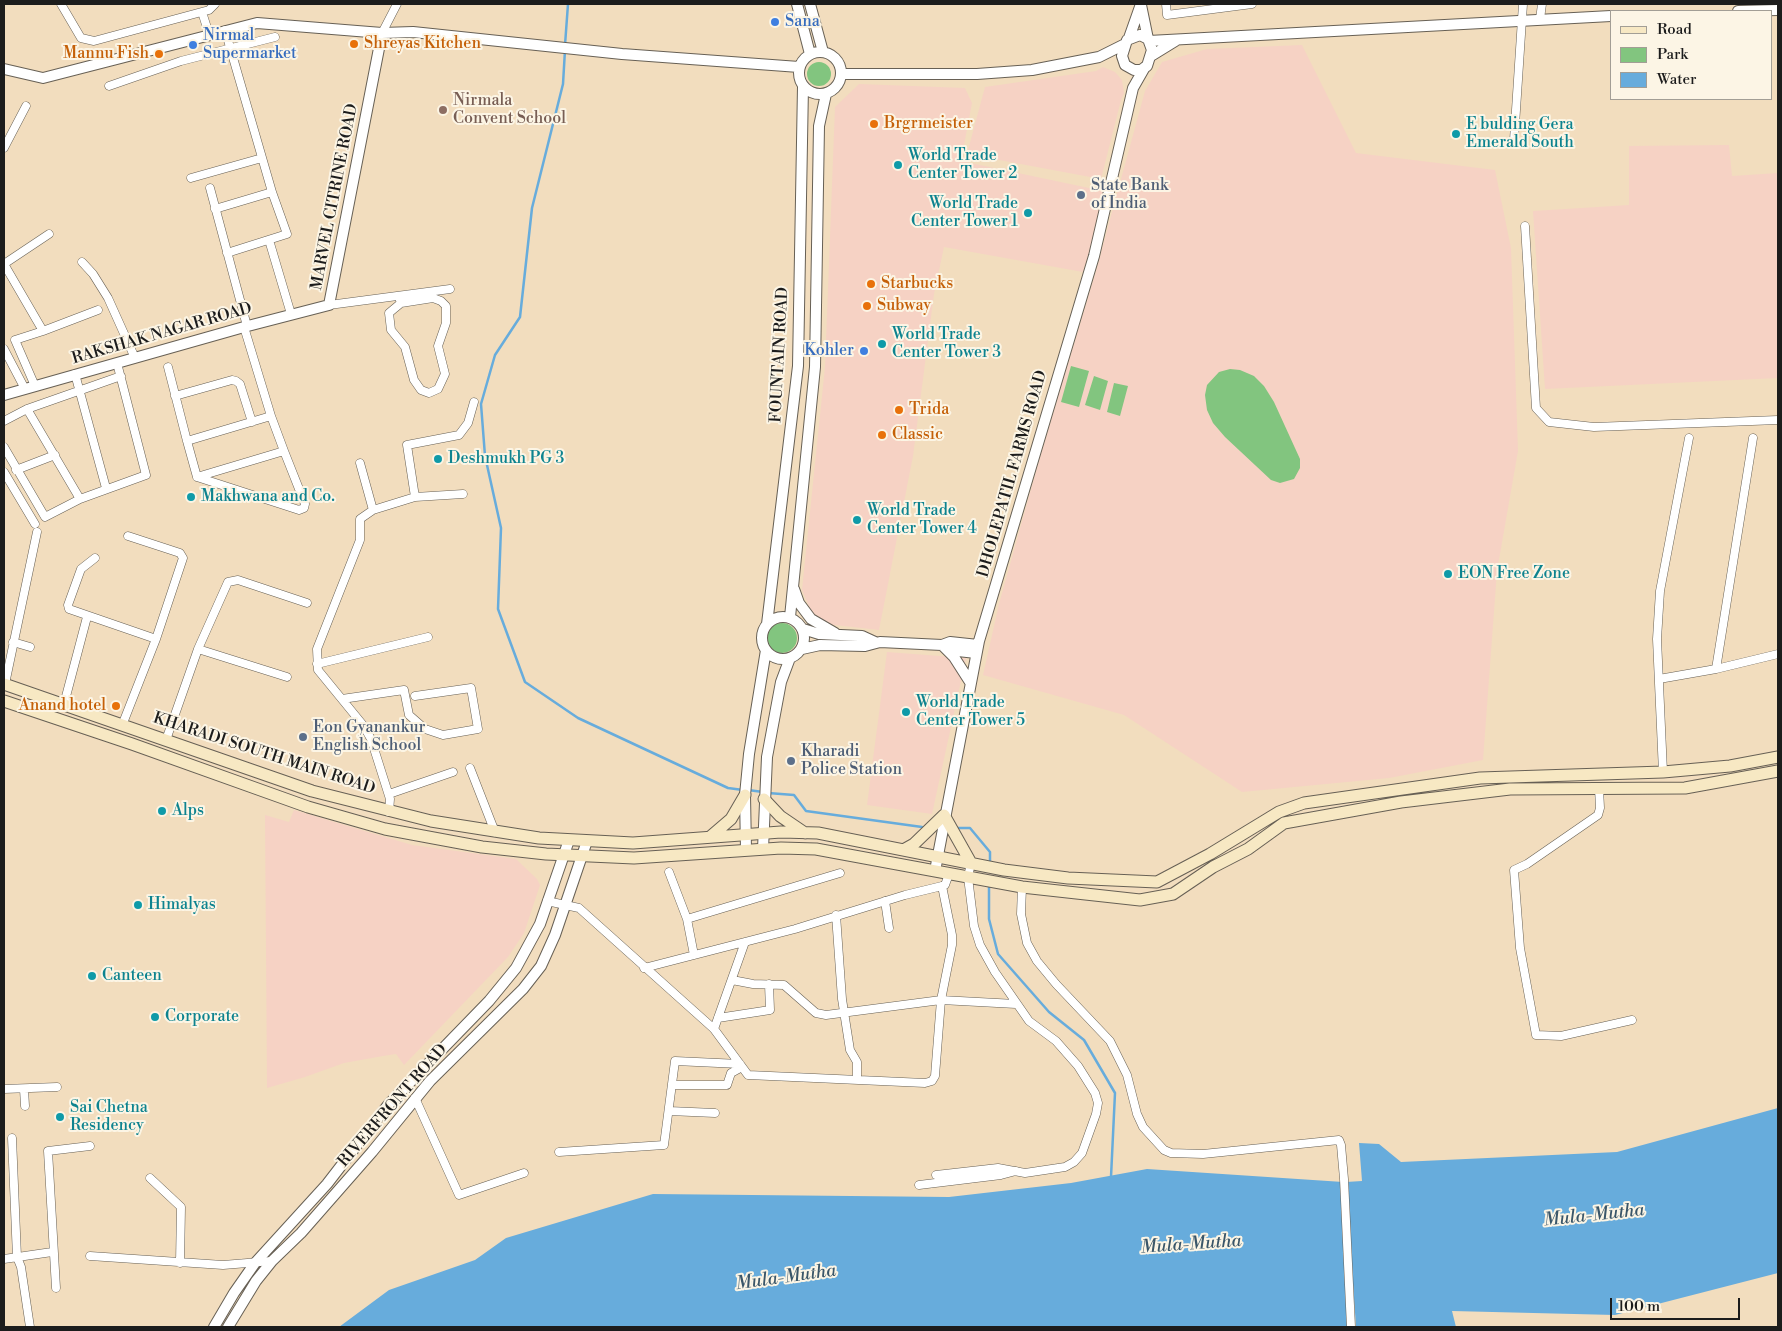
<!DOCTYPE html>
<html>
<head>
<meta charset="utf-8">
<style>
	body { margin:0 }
	#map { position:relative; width:1782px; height:1331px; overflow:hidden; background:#f2ddbe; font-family:"Libre Bodoni",serif }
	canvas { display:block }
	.frame { position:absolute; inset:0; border:5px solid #1c1c1c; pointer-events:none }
	.legend { position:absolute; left:1610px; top:10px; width:162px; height:90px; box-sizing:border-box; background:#fcf5e5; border:1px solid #a29e95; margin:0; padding:6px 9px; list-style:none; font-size:15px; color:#1c1c1c }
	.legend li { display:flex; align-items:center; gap:10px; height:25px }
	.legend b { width:25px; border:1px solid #a29e95 }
	.scale { position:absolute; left:1610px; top:1298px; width:130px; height:22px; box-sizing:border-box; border:2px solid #1c1c1c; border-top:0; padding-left:6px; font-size:15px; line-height:18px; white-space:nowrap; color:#1c1c1c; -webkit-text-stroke:4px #fcf5e5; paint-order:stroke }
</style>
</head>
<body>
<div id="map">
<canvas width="1782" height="1331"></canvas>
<div class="frame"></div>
<ul class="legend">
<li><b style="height:6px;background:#f7e8c3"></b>Road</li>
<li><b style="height:14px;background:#82c57f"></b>Park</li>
<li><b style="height:14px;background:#67acdc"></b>Water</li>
</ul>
<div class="scale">100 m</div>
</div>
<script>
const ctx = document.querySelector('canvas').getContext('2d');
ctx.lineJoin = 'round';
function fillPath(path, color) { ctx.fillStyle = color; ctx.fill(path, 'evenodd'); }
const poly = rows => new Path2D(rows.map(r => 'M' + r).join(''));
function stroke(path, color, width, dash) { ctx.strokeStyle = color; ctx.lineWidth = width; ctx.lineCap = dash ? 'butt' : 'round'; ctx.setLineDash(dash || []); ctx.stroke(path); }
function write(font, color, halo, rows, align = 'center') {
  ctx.font = font + ' "Libre Bodoni",serif'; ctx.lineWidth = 4; ctx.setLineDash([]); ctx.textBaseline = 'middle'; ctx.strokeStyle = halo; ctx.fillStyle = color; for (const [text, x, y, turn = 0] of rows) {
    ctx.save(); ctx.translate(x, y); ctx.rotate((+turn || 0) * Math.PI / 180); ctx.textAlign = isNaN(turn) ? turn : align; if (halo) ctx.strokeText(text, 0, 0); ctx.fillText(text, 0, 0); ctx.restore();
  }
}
const built = poly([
	[1302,45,1356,153,1495,170,1511,248,1518,451,1497,571,1483,760,1389,778,1242,792,1124,715,983,675,999,604,1038,464,1096,271,1145,91,1162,62,1207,49],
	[1103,67,1115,72,1122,80,1124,93,1121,100,1101,179,967,154,985,87,1096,71],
	[859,84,965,88,972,103,961,161,1108,192,1083,272,944,247,934,294,913,456,879,630,826,624,811,611,802,590,825,367,835,107],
	[1729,145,1732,176,1778,173,1778,378,1545,389,1533,211,1629,205,1629,146],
	[887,652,966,658,932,814,867,805],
	[294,810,412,845,516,859,537,879,540,885,524,933,508,957,404,1065,396,1054,383,1056,344,1063,305,1077,267,1088,265,815,289,822]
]);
const green = poly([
	'807 74a12 12 0 1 1 24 0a12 12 0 1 1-24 0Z',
	[1071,366,1089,371,1079,407,1061,402],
	[1230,369,1240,370,1254,376,1264,386,1274,402,1300,459,1300,468,1294,479,1280,483,1271,480,1225,437,1213,423,1207,410,1205,395,1207,385,1219,372],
	[1094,376,1108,381,1100,410,1085,405],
	[1114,383,1128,386,1120,416,1107,412],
	'767 638a15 15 0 1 1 30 0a15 15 0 1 1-30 0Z'
]);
const water = poly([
	[1778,1108,1778,1273,1615,1315,1452,1311,1456,1327,1356,1327,1346,1182,1362,1181,1359,1143,1379,1144,1401,1162,1617,1152],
	[1147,1169,1343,1182,1351,1327,339,1327,389,1290,475,1260,506,1238,653,1194,949,1197,1071,1183]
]);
const stream = poly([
	[565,45,568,4],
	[565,50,563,84,532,208,520,317,495,355,481,404,485,456,501,528,498,609,525,682,578,718,728,788,743,790],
	[748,790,763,792],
	[768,793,794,795,806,811,922,827],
	[956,828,970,828,990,852,990,863],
	[989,886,989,919,998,954,1049,1012,1084,1040,1115,1093,1111,1177]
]);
const minor = poly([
	[61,4,81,38,94,41,209,10,215,4],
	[1166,4,1167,15,1252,4],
	[202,12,209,34],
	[1540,19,1542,4],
	[225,30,272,192,287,234,227,253],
	[382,33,397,4],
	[109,86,181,61,275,37],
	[1514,140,1523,4],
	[4,148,26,106],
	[191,178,262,158],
	[210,188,247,326],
	[215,209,272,192],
	[1525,226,1536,408,1549,422,1594,427,1778,420],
	[269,240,291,314],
	[82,262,93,274,108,298,135,358],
	[399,297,401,303,433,298,441,301,446,306,446,323,438,346,445,374,438,389,429,393,421,390,414,380,405,347,391,330,389,313,401,303],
	[329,305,450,289],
	[244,327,271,416,284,451,305,504,304,508,299,510,197,477,284,451],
	[43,331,98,310],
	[4,349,25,389],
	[168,367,187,441,271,416],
	[75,374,106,488],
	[35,386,15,340,43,331,4,264,49,234],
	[175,396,232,380,236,381,240,384,252,422],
	[27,409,80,499,146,475,117,363],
	[4,421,27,409,121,376],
	[187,441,197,477],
	[4,447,45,517,80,499],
	[360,463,373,510],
	[16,470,55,455],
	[4,472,35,524],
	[415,497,407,445,459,435,468,423,474,402],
	[95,558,81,569,68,605,69,609,156,639],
	[13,642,30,647],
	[198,649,287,677],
	[317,664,428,637],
	[1716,669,1778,654],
	[1659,679,1716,669,1753,438],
	[5,684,37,532],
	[342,699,404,690,409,715,425,729,443,735,478,729,471,688,415,696],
	[64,704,87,617],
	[123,723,156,639,183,558,180,553,128,536],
	[166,740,198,649,228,582,238,580,307,603],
	[470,768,495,832],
	[1663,772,1657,639,1660,591,1689,438],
	[1599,788,1600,808,1598,815,1527,864,1514,870,1520,948,1536,1035,1561,1036,1632,1020],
	[389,794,453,772],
	[389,812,390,799,371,739,363,725,318,670,317,649,360,540,360,519,373,510,415,497,463,494],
	[669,872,687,919,694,955],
	[1022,887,1021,914,1027,943,1037,961,1056,984,1110,1041,1127,1075,1137,1114,1143,1127,1164,1150,1171,1153,1203,1154,1339,1140,1341,1145,1344,1179,1351,1327],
	[547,901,579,908,714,1029,748,1075,925,1083,932,1081,935,1076,941,1000,952,945,952,935,942,886],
	[885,901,889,928],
	[836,915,842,999,850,1050,857,1062,857,1080],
	[687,919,840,873],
	[644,968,795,929,905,895,942,886,945,885,949,874],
	[732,980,753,984,784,985,816,1013,826,1015,941,1000,1016,1004],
	[718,1018,770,1010,769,984],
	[714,1029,745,942],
	[672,1085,727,1085,731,1073,742,1067],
	[4,1089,57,1087],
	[24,1089,25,1106],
	[415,1098,459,1195,524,1173],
	[669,1111,715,1113],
	[12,1138,17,1257,21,1267,30,1327],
	[559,1152,664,1145,675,1061,740,1064],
	[936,1175,998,1168,1025,1173,1065,1167,1074,1162,1082,1153,1096,1114,1098,1103,1095,1093,1078,1066,1056,1041,1029,1021,995,972,980,945,974,926,968,877,971,863],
	[150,1178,181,1207,180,1263],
	[919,1185,1001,1175,1016,1171],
	[90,1256,223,1265,272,1261],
	[4,1259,52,1252],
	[56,1288,48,1151,90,1146]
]);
const tertiary = poly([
	[797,4,810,54],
	[810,4,823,52],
	[1141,5,1148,39],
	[1738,11,1778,10],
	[1140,35,1148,39,1152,50,1147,66,1141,70,1134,70,1125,65,1122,56,1127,40,1140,35],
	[1129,38,1141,4],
	[1149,41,1611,16],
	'799 73a21 21 0 1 1 42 0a21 21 0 1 1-42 0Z',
	[1151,56,1177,40],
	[4,69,43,78,257,23,382,33,413,32,622,54,799,67],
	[841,74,977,74,1032,70,1099,57,1125,44],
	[4,395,244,327,329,305,382,33],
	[794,589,799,603,811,619,835,633],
	'762 638a21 21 0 1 1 42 0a21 21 0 1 1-42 0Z',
	[790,617,815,367,819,126,826,94],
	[767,624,798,366,803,86],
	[803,629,819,634,862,636,875,642],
	[942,645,954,657,970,682],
	[802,649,820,645,865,646,880,642,942,645,950,642,978,645],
	[949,650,976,653],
	[763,849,767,757,781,682,790,658],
	[746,850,745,795,749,754,766,650],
	[935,871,979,641,1094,256,1133,88,1145,67],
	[214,1327,234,1293,255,1263,327,1184,388,1105,489,1001,516,968,540,924,569,840],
	[228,1327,256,1281,272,1261,301,1233,372,1152,430,1081,523,989,541,966,555,935,587,841]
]);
const secondary = poly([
	[4,684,312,791,431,821,539,838,633,843,781,832,818,833,1004,870,1068,878,1157,882,1210,854,1279,812,1304,803,1480,778,1663,772,1730,766,1778,757],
	[4,701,132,744,308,807,385,829,482,847,546,854,634,858,781,848,816,849,1022,887,1140,900,1173,894,1213,867,1248,849,1284,823,1401,802,1510,789,1685,788,1778,771],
	[764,799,780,816,805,833],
	[710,837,731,819,745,795],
	[905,849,914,844,944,815,971,863]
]);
const markers = [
	[775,22,5,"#3f7fe0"],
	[354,44,5,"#e8710a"],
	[193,45,5,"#3f7fe0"],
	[159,54,5,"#e8710a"],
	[443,110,5,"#8d6e63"],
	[874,124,5,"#e8710a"],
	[1456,134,5,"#0f9aa8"],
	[898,165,5,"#0f9aa8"],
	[1081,195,5,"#5c6f8a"],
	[1028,213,5,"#0f9aa8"],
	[871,284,5,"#e8710a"],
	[867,306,5,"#e8710a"],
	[882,344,5,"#0f9aa8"],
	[864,351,5,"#3f7fe0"],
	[899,410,5,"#e8710a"],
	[882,435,5,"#e8710a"],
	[438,459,5,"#0f9aa8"],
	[191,497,5,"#0f9aa8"],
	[857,520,5,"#0f9aa8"],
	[1448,574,5,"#0f9aa8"],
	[116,706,5,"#e8710a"],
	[906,712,5,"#0f9aa8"],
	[303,737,5,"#5c6f8a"],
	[791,761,5,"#5c6f8a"],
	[162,811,5,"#0f9aa8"],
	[138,905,5,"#0f9aa8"],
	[92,976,5,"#0f9aa8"],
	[155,1017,5,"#0f9aa8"],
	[60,1117,5,"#0f9aa8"]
];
const shopNames = [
	["Sana",785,22],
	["Nirmal",203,36],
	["Supermarket",203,54],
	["Kohler",854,351,"right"]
];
const foodNames = [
	["Shreyas Kitchen",364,44],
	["Mannu Fish",149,54,"right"],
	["Brgrmeister",884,124],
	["Starbucks",881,284],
	["Subway",877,306],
	["Trida",909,410],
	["Classic",892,435],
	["Anand hotel",106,706,"right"]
];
const educationNames = [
	["Nirmala",453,101],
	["Convent School",453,119]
];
const cultureNames = [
	["E bulding Gera",1466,125],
	["Emerald South",1466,143],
	["World Trade",908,156],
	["Center Tower 2",908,174],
	["World Trade",1018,204,"right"],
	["Center Tower 1",1018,222,"right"],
	["World Trade",892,335],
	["Center Tower 3",892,353],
	["Deshmukh PG 3",448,459],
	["Makhwana and Co.",201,497],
	["World Trade",867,511],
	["Center Tower 4",867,529],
	["EON Free Zone",1458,574],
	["World Trade",916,703],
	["Center Tower 5",916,721],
	["Alps",172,811],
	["Himalyas",148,905],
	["Canteen",102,976],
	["Corporate",165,1017],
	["Sai Chetna",70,1108],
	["Residency",70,1126]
];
const serviceNames = [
	["State Bank",1091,186],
	["of India",1091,204],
	["Eon Gyanankur",313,728],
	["English School",313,746],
	["Kharadi",801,752],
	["Police Station",801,770]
];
const streetNames = [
	["MARVEL CITRINE ROAD",335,197,-79],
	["RAKSHAK NAGAR ROAD",162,334,-16],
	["FOUNTAIN ROAD",780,355,-87],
	["DHOLEPATIL FARMS ROAD",1013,474,-74],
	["KHARADI SOUTH MAIN ROAD",264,754,18],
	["RIVERFRONT ROAD",393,1106,-49]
];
const waterNames = [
	["Mula-Mutha",1594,1216,-6],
	["Mula-Mutha",1191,1245,-4],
	["Mula-Mutha",786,1278,-8]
];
fillPath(built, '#f6d2c4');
fillPath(green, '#82c57f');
fillPath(water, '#67acdc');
stroke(stream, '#67acdc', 2.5);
stroke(minor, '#676055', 9);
stroke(tertiary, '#676055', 12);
stroke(secondary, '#676055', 13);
stroke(minor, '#fff', 8);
stroke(tertiary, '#fff', 10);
stroke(secondary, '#f7e8c3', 11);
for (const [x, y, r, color] of markers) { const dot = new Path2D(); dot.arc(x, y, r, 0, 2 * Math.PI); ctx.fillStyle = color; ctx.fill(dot); stroke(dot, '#fcf5e5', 2); }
write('16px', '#366cbe', '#fcf5e5', shopNames, 'left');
write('16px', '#c56008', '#fcf5e5', foodNames, 'left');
write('16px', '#785e54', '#fcf5e5', educationNames, 'left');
write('16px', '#0d838f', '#fcf5e5', cultureNames, 'left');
write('16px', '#4e5e75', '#fcf5e5', serviceNames, 'left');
write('16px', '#1c1c1c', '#fcf5e5', streetNames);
write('italic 18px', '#3a5669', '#fcf5e5', waterNames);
</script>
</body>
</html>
